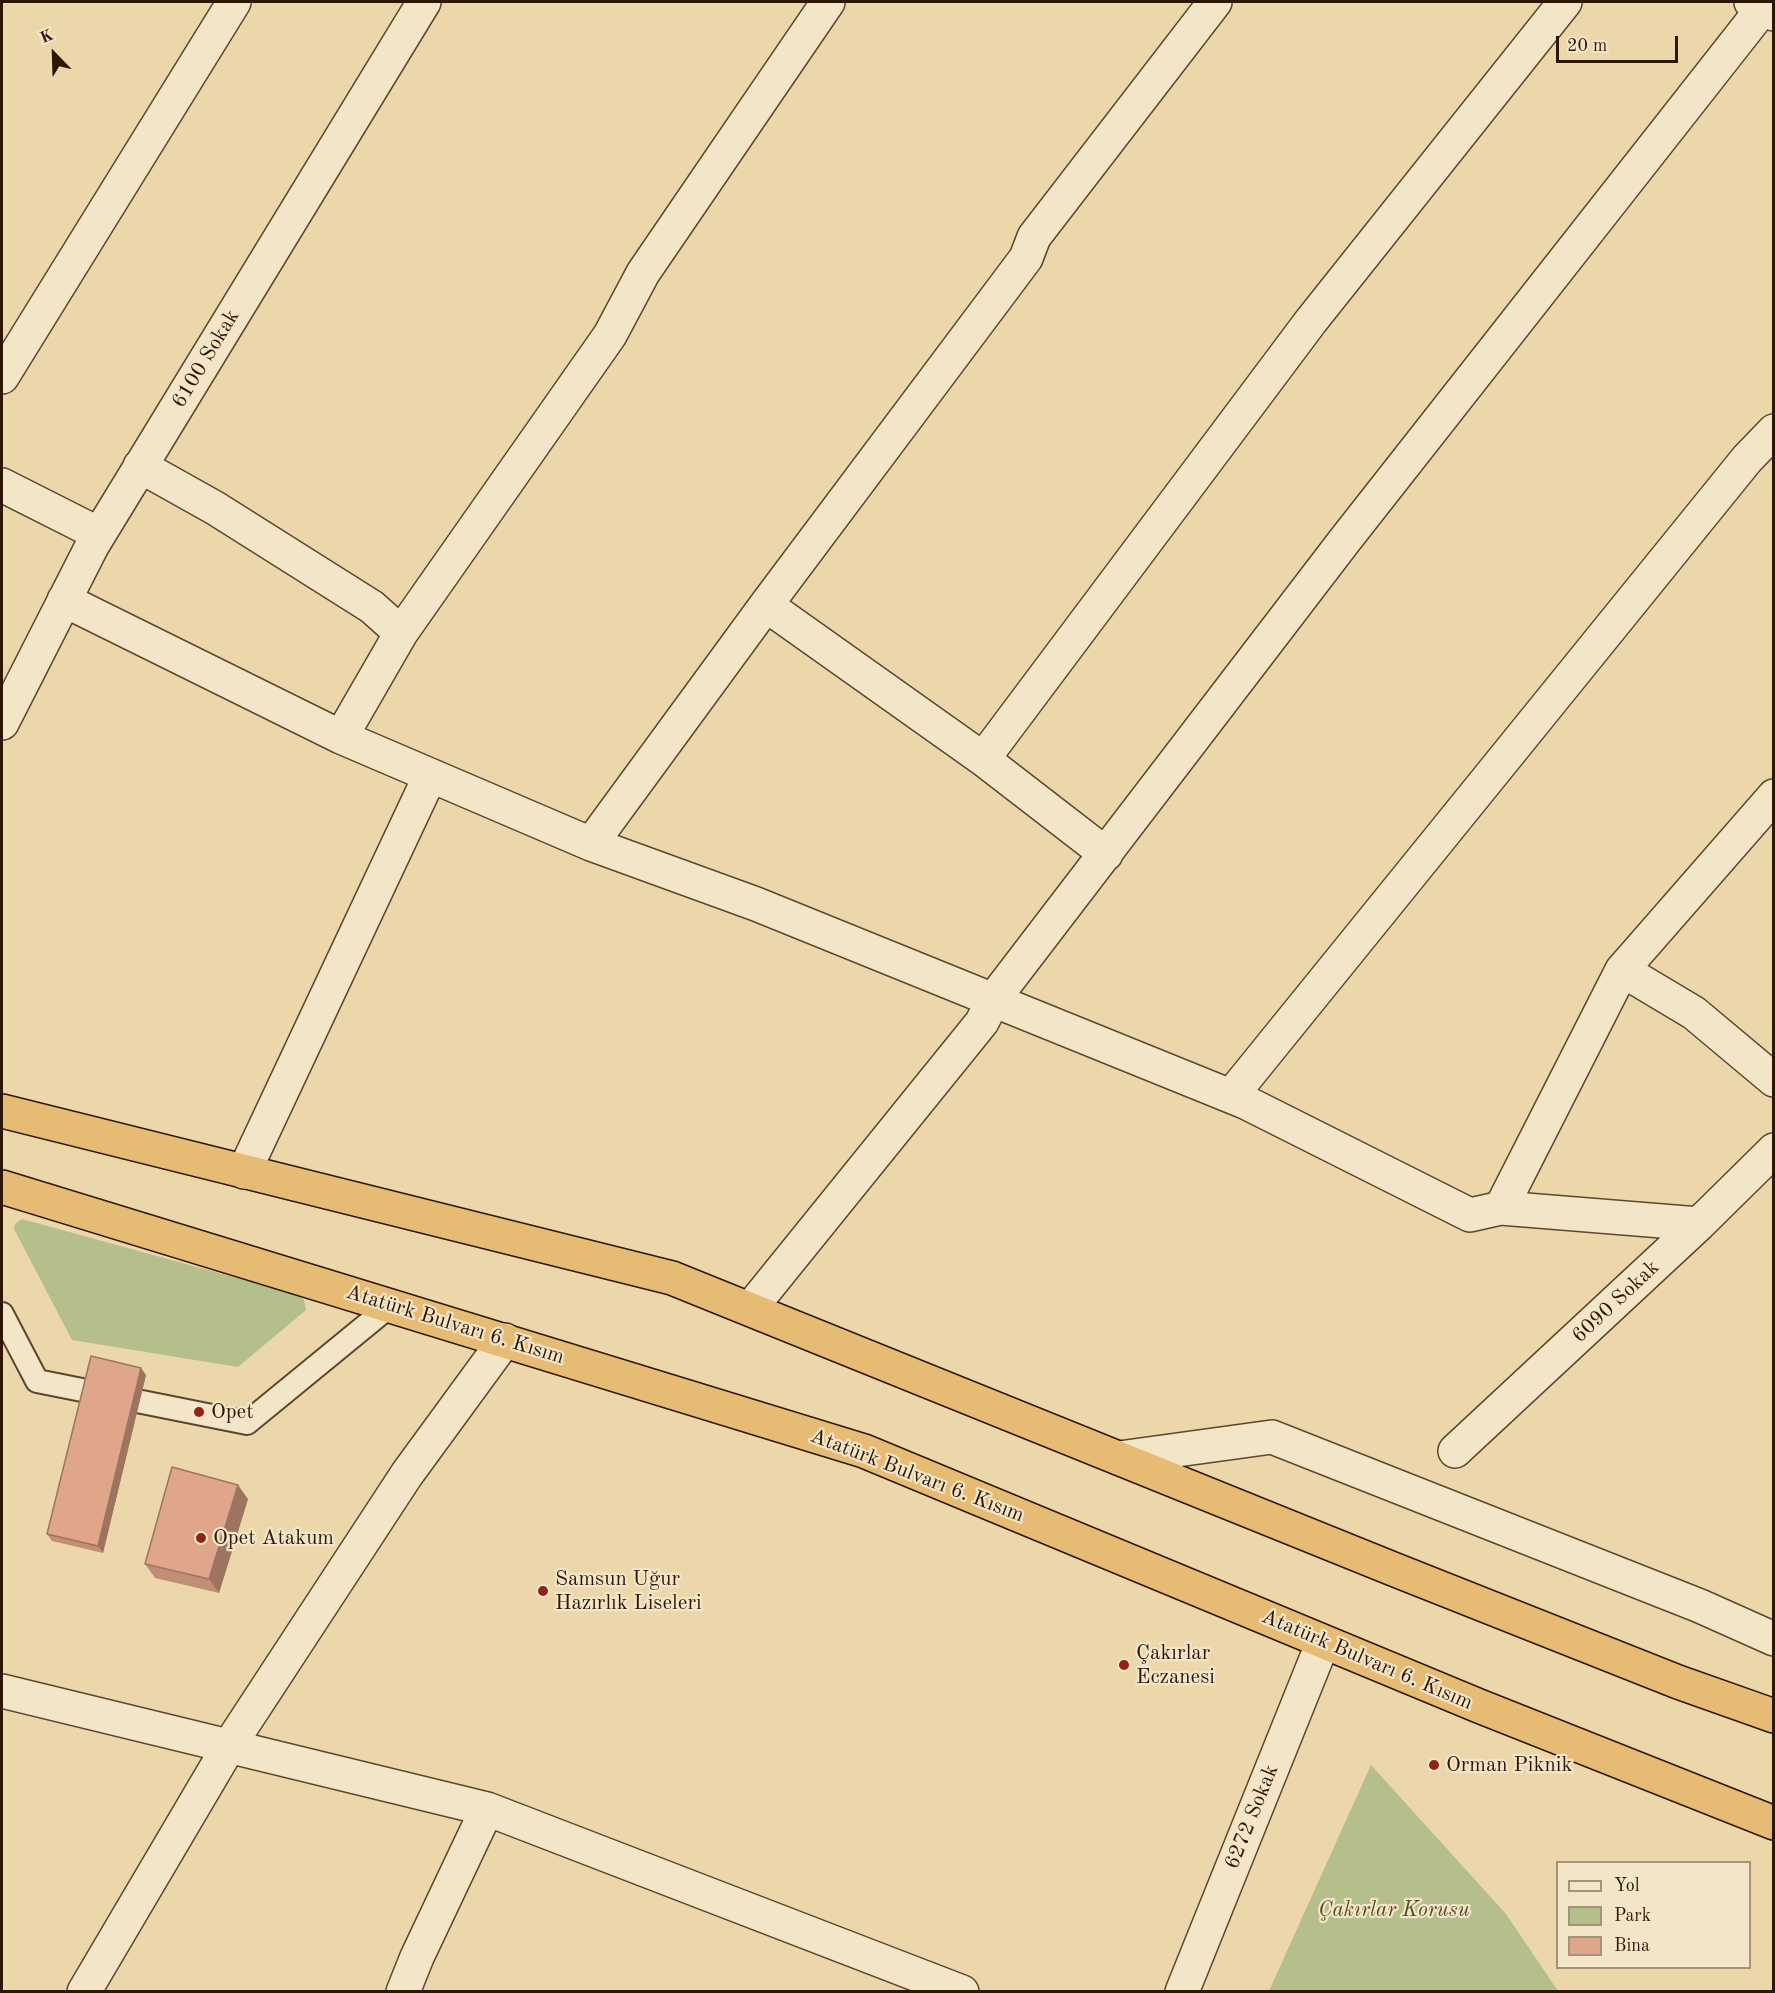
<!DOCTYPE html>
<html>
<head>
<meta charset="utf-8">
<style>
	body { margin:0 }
	#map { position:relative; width:1775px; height:1993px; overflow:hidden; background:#ecd7aa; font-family:"Old Standard TT",serif }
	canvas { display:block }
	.frame { position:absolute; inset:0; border:3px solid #2d1604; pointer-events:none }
	.legend { position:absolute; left:1556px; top:1861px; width:195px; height:108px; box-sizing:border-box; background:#f3e5c8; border:2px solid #a4927a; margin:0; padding:8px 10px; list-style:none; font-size:18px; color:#2d1604 }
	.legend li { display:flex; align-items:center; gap:12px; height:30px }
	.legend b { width:30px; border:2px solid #a4927a }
	.north { position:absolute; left:24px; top:24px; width:60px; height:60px; -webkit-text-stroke:4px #f3e5c8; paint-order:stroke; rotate:337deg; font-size:16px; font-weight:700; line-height:24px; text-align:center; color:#2d1604 }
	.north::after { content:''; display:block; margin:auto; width:21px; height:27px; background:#2d1604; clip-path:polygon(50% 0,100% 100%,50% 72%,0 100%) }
	.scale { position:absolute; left:1556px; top:36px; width:122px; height:27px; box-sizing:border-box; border:3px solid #2d1604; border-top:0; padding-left:8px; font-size:18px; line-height:21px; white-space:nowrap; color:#2d1604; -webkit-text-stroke:4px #f3e5c8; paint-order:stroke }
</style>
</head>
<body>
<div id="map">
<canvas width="1775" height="1993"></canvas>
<div class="frame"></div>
<ul class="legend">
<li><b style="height:8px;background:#f3e5c8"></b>Yol</li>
<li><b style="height:16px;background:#b5bf8b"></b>Park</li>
<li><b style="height:16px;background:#e0a689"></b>Bina</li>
</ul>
<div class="north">K</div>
<div class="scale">20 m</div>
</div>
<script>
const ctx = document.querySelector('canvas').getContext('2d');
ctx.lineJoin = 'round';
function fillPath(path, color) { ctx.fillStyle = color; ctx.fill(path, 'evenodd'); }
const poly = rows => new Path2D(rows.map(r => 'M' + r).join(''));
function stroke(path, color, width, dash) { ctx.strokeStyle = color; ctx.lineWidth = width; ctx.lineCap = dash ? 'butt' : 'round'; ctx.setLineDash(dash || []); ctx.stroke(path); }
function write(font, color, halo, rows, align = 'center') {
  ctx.font = font + ' "Old Standard TT",serif'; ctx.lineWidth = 4.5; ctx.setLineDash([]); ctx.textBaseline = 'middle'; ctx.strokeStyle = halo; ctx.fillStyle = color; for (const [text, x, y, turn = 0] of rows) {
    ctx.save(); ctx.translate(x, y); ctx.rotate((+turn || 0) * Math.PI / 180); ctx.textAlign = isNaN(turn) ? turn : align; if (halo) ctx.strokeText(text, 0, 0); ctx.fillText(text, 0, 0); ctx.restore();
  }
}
const green = poly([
	[22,1219,299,1295,304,1300,306,1310,238,1367,72,1340,14,1229,15,1224],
	[1371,1765,1506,1914,1558,1991,1269,1991]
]);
const service = poly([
	[2,1314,37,1381,247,1423,391,1305]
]);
const minor = poly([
	[2,377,234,2],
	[140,466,215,508,372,607,401,633],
	[2,485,99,534],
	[64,600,341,737,591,844,756,904,1245,1102,1470,1215,1501,1208,1699,1224],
	[766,605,983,759,1106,854],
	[2,723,92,546,424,2],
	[341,737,401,633,610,335,643,273,828,2],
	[983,759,1311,321,1565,2],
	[591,844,766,605,1026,258,1034,237,1215,2],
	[1622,970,1694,1013,1774,1080],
	[1231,1096,1747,459,1774,431],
	[244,1172,430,776],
	[1501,1208,1622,970,1774,796],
	[750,1309,982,1022,993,1000,1345,540,1763,8],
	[1455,1451,1699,1224,1774,1150],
	[2,1691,487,1809,962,1992],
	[84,1992,229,1746,407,1474,505,1340],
	[403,1992,417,1957,487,1809],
	[1182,1992,1323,1642]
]);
const tertiary = poly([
	[1751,2,1774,14],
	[1119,1458,1272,1437,1700,1606,1774,1639]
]);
const trunk = poly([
	[2,1111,672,1278,1393,1569,1678,1682,1774,1716],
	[2,1187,864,1451,1479,1706,1774,1823]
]);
const wall = poly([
	[146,1375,103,1553,52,1541,47,1534],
	[248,1499,219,1593,155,1578,145,1564]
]);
const shadedWall = poly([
	[141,1368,146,1375,103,1553,98,1546],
	[238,1485,248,1499,219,1593,209,1579]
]);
const building = poly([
	[91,1356,141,1368,98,1546,47,1534,91,1356],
	[172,1467,238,1485,209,1579,145,1564,172,1467]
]);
const markers = [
	[199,1412,6,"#8f2418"],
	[201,1538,6,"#8f2418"],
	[543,1591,6,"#8f2418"],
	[1124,1665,6,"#8f2418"],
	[1434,1765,6,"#8f2418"]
];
const streetNames = [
	["6100 Sokak",206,359,-59],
	["6090 Sokak",1616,1302,-43],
	["Atatürk Bulvarı 6. Kısım",455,1325,17],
	["Atatürk Bulvarı 6. Kısım",917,1476,21],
	["Atatürk Bulvarı 6. Kısım",1367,1660,23],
	["6272 Sokak",1252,1817,-68]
];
const poiNames = [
	["Opet",211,1412],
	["Opet Atakum",213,1538],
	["Samsun Uğur",555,1579],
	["Hazırlık Liseleri",555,1603],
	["Çakırlar",1136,1653],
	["Eczanesi",1136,1677],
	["Orman Piknik",1446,1765]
];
const parkNames = [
	["Çakırlar Korusu",1394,1910]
];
fillPath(green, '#b5bf8b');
stroke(service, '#5d462e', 26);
stroke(minor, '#5d462e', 36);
stroke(tertiary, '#5d462e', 36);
stroke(trunk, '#2d1604', 36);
stroke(service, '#f3e5c8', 22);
stroke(minor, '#f3e5c8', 33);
stroke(tertiary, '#f3e5c8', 33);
stroke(trunk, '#e6bc75', 33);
fillPath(wall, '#c18f76');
fillPath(shadedWall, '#9d7460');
fillPath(building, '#e0a689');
stroke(building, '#9d7460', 1.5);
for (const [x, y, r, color] of markers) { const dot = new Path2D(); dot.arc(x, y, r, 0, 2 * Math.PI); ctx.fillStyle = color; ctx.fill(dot); stroke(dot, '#f3e5c8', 2); }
write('21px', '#2d1604', '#f3e5c8', streetNames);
write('21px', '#2d1604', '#f3e5c8', poiNames, 'left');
write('italic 21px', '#56492c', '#f3e5c8', parkNames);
</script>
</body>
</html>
